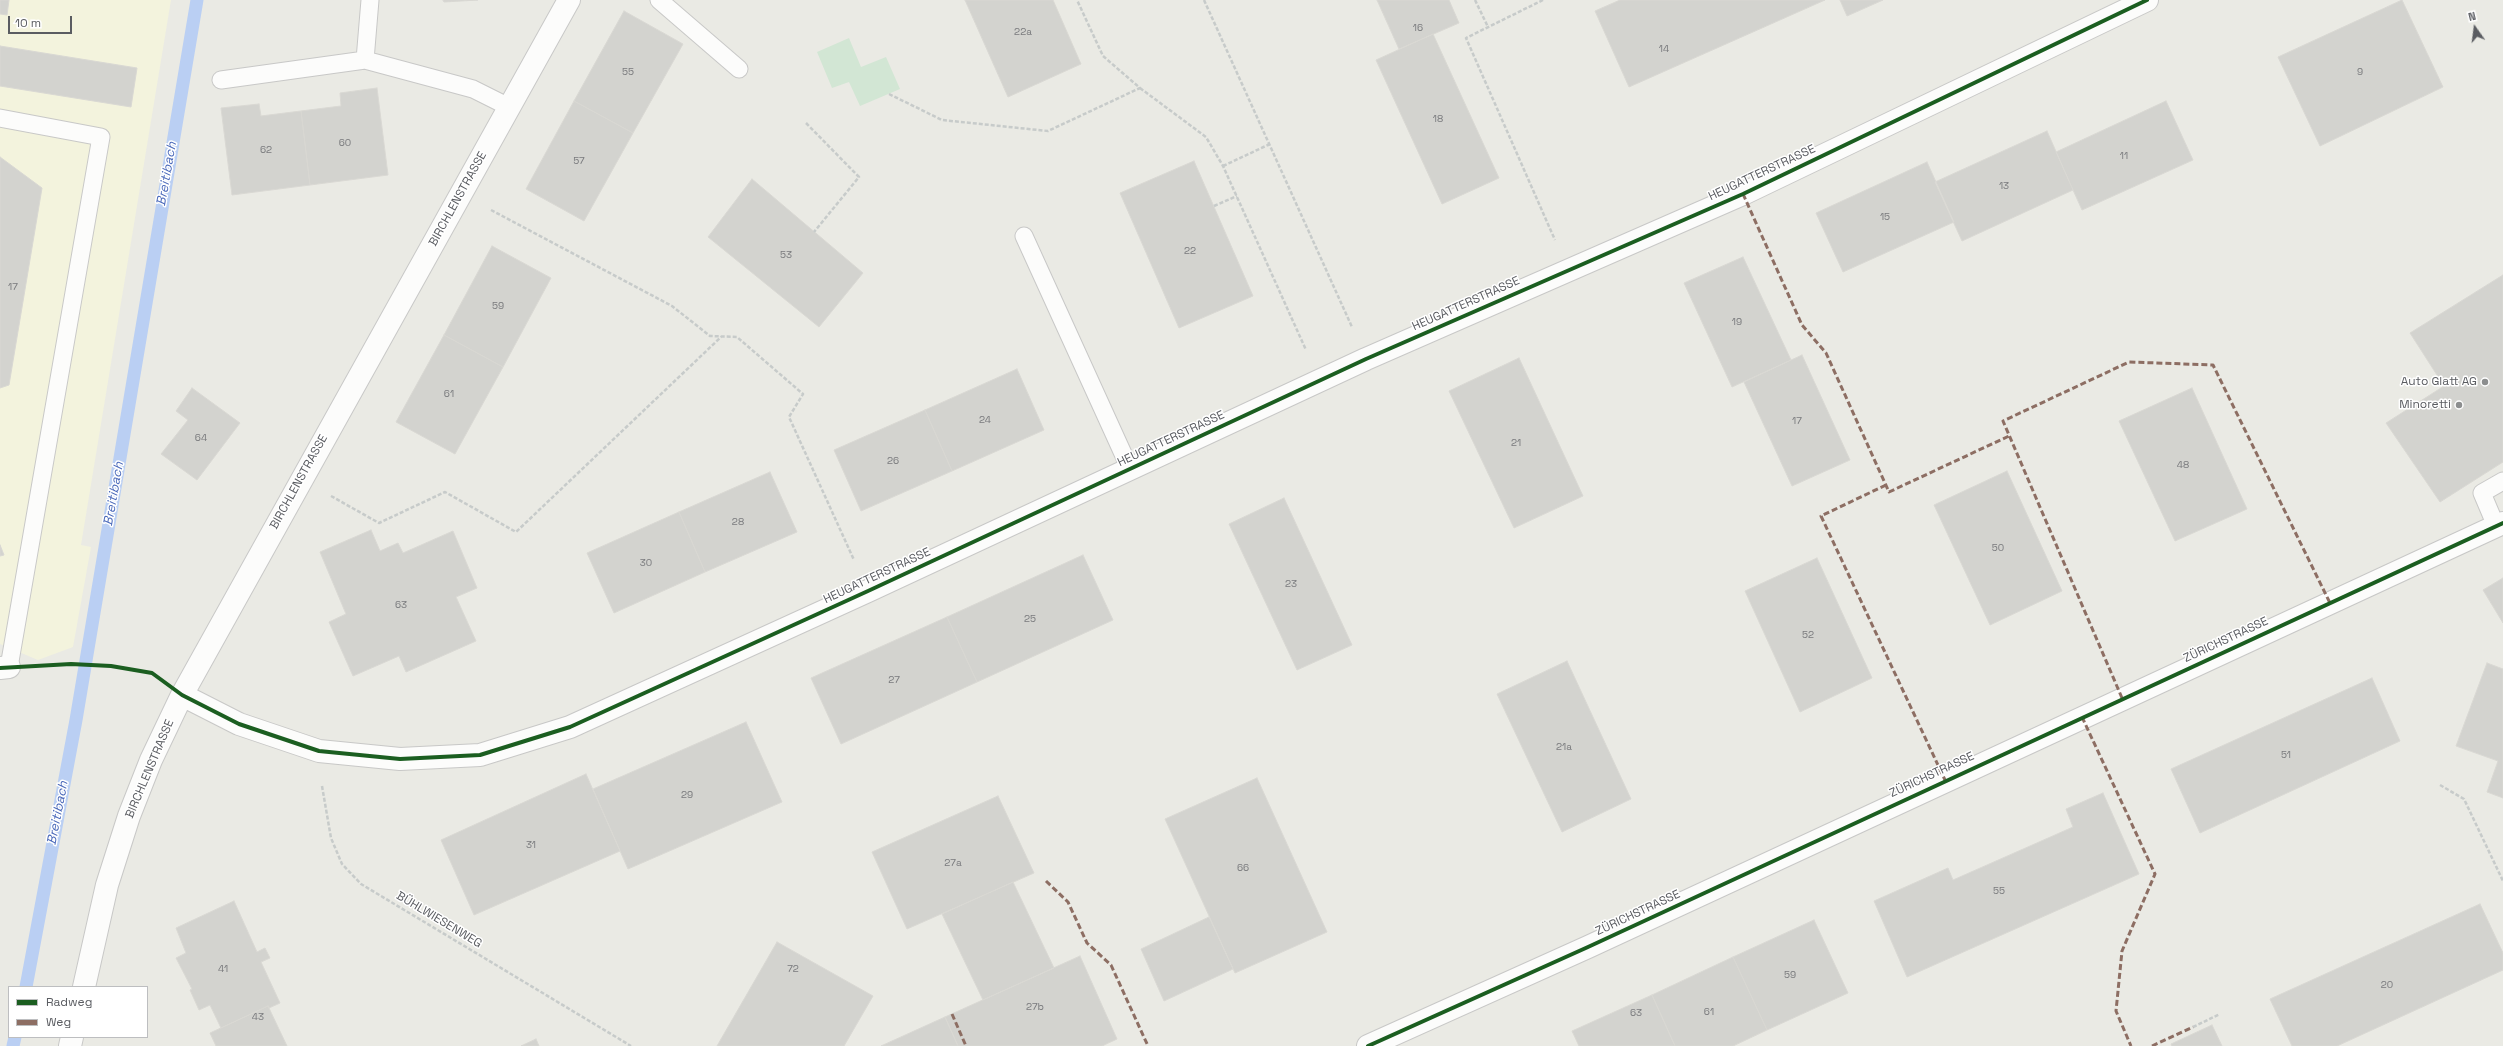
<!DOCTYPE html>
<html>
<head>
<meta charset="utf-8">
<style>
	body { margin:0 }
	#map { position:relative; width:2503px; height:1046px; overflow:hidden; background:#eaeae4; font-family:"Space Grotesk",sans-serif }
	canvas { display:block }
	.legend { position:absolute; left:8px; top:986px; width:140px; height:52px; box-sizing:border-box; background:#fff; border:1px solid #bdbec0; margin:0; padding:5px 7px; list-style:none; font-size:12px; color:#5a5c61 }
	.legend li { display:flex; align-items:center; gap:8px; height:20px }
	.legend b { width:20px; border:1px solid #bdbec0 }
	.north { position:absolute; left:2455px; top:8px; width:40px; height:40px; -webkit-text-stroke:3px #fff; paint-order:stroke; rotate:346deg; font-size:11px; font-weight:700; line-height:16px; text-align:center; color:#5a5c61 }
	.north::after { content:''; display:block; margin:auto; width:14px; height:18px; background:#5a5c61; clip-path:polygon(50% 0,100% 100%,50% 72%,0 100%) }
	.scale { position:absolute; left:8px; top:16px; width:64px; height:18px; box-sizing:border-box; border:2px solid #5a5c61; border-top:0; padding-left:5px; font-size:12px; line-height:14px; white-space:nowrap; color:#5a5c61; -webkit-text-stroke:3px #fff; paint-order:stroke }
</style>
</head>
<body>
<div id="map">
<canvas width="2503" height="1046"></canvas>
<ul class="legend">
<li><b style="height:5px;background:#1b5e20"></b>Radweg</li>
<li><b style="height:5px;background:#8d6e63"></b>Weg</li>
</ul>
<div class="north">N</div>
<div class="scale">10 m</div>
</div>
<script>
const ctx = document.querySelector('canvas').getContext('2d');
ctx.lineJoin = 'round';
function fillPath(path, color) { ctx.fillStyle = color; ctx.fill(path, 'evenodd'); }
const poly = rows => new Path2D(rows.map(r => 'M' + r).join(''));
function stroke(path, color, width, dash) { ctx.strokeStyle = color; ctx.lineWidth = width; ctx.lineCap = dash ? 'butt' : 'round'; ctx.setLineDash(dash || []); ctx.stroke(path); }
function write(font, color, halo, rows, align = 'center') {
  ctx.font = font + ' "Space Grotesk",sans-serif'; ctx.lineWidth = 3; ctx.setLineDash([]); ctx.textBaseline = 'middle'; ctx.strokeStyle = halo; ctx.fillStyle = color; for (const [text, x, y, turn = 0] of rows) {
    ctx.save(); ctx.translate(x, y); ctx.rotate((+turn || 0) * Math.PI / 180); ctx.textAlign = isNaN(turn) ? turn : align; if (halo) ctx.strokeText(text, 0, 0); ctx.fillText(text, 0, 0); ctx.restore();
  }
}
const commercial = poly([
	[0,0,171,0,81,545,91,547,73,647,38,660,0,644]
]);
const green = poly([
	[849,38,861,67,886,57,900,89,860,106,849,82,832,88,817,52]
]);
const stream = poly([
	[26,987,76,720,197,0],
	[13,1046,15,1037]
]);
const building = poly([
	[0,0,9,0,7,15,0,14,0,0],
	[443,0,478,0,444,2,443,0],
	[965,0,1053,0,1081,64,1008,97,965,0],
	[1377,0,1449,0,1459,23,1399,49,1377,0],
	[1620,0,1825,0,1629,87,1595,11,1620,0],
	[1840,0,1883,0,1847,16,1840,0],
	[2402,0,2443,87,2320,146,2278,57,2402,0],
	[624,11,683,44,633,133,574,101,624,11],
	[1433,34,1499,178,1442,204,1376,60,1433,34],
	[0,46,137,68,131,107,0,86,0,46],
	[377,88,388,175,310,185,301,111,341,106,340,93,377,88],
	[574,101,633,133,584,221,526,189,574,101],
	[2166,101,2193,160,2082,210,2056,152,2166,101],
	[259,104,261,116,301,111,310,185,232,195,221,108,259,104],
	[2047,131,2073,190,1962,241,1935,182,2047,131],
	[0,157,42,188,9,385,0,388,0,157],
	[1194,161,1253,296,1179,328,1120,193,1194,161],
	[1927,162,1954,222,1843,272,1816,213,1927,162],
	[752,179,863,273,819,327,708,237,752,179],
	[492,246,551,278,503,367,444,335,492,246],
	[1743,257,1791,360,1732,387,1684,283,1743,257],
	[2503,275,2503,462,2440,502,2386,423,2444,386,2410,333,2503,275],
	[444,335,503,367,455,454,396,422,444,335],
	[1802,355,1850,460,1792,486,1744,382,1802,355],
	[1519,358,1583,496,1514,528,1449,391,1519,358],
	[1017,369,1044,430,952,471,925,410,1017,369],
	[192,388,240,423,197,480,161,454,188,420,176,411,192,388],
	[2192,388,2247,509,2175,541,2119,421,2192,388],
	[925,410,952,471,861,511,834,450,925,410],
	[2007,471,2062,591,1990,625,1934,505,2007,471],
	[770,472,797,532,705,572,679,512,770,472],
	[1284,498,1352,645,1297,670,1229,524,1284,498],
	[679,512,705,572,614,613,587,553,679,512],
	[371,530,380,551,398,543,403,553,453,531,477,588,456,597,476,641,406,672,399,656,353,676,329,622,346,614,320,552,371,530],
	[0,545,4,555,0,556,0,545],
	[1083,555,1113,620,977,682,947,617,1083,555],
	[1817,558,1872,678,1800,712,1745,591,1817,558],
	[2503,578,2503,623,2483,590,2503,578],
	[947,617,977,682,841,744,811,678,947,617],
	[1567,661,1631,799,1562,832,1497,694,1567,661],
	[2487,663,2503,669,2503,798,2487,792,2498,761,2456,746,2487,663],
	[2372,678,2400,741,2200,833,2171,769,2372,678],
	[746,722,782,802,628,869,593,789,746,722],
	[586,774,620,851,474,915,441,840,586,774],
	[1257,778,1327,932,1235,973,1165,819,1257,778],
	[2103,793,2139,874,1907,977,1874,901,1948,868,1953,880,2073,827,2066,809,2103,793],
	[998,796,1034,873,907,929,872,852,998,796],
	[1013,882,1054,968,983,1000,942,914,1013,882],
	[234,901,257,952,265,948,270,958,261,962,280,1003,269,1008,268,1006,221,1028,210,1005,199,1010,190,990,192,989,176,958,186,953,176,928,234,901],
	[2480,904,2503,953,2503,970,2337,1046,2292,1046,2270,999,2480,904],
	[1209,917,1233,969,1164,1001,1141,949,1209,917],
	[1814,920,1848,993,1767,1030,1733,957,1814,920],
	[777,942,873,996,844,1046,717,1046,777,942],
	[1080,956,1117,1039,1102,1046,958,1046,945,1017,1080,956],
	[1733,957,1767,1030,1733,1046,1675,1046,1652,995,1733,957],
	[1652,995,1675,1046,1579,1046,1572,1031,1652,995],
	[268,1006,287,1046,216,1046,210,1033,268,1006],
	[945,1017,958,1046,881,1046,945,1017],
	[2212,1025,2222,1046,2172,1046,2171,1044,2212,1025],
	[536,1039,539,1046,521,1046,536,1039]
]);
const path = poly([
	[1204,0,1352,327],
	[1475,0,1488,27],
	[1543,0,1466,38,1555,240],
	[1140,88,1206,137,1223,166,1306,350],
	[889,94,942,120,1048,131,1140,88,1103,56,1077,0],
	[806,123,859,177,814,232],
	[1223,166,1270,144],
	[1214,206,1237,196],
	[491,210,672,306,710,336,737,337,803,394,789,417,854,560],
	[331,496,379,523,445,492,516,532,721,337],
	[2440,785,2464,799,2503,881],
	[322,786,331,838,342,864,361,884,631,1046],
	[2193,1027,2220,1014]
]);
const service = poly([
	[659,0,739,69],
	[365,60,370,0],
	[221,80,365,60,473,89,509,107],
	[0,118,101,137,9,667],
	[1024,236,1130,469],
	[2496,526,2482,493,2503,481]
]);
const minor = poly([
	[0,668,9,667],
	[182,695,239,724,319,751,400,759,480,755,570,727,868,591,1366,359,1743,194,2147,0],
	[84,987,107,885,129,816,151,760,182,695,569,0],
	[70,1046,72,1037]
]);
const tertiary = poly([
	[1368,1046,1588,947,2503,523]
]);
const quiet = poly([
	[1743,194,1802,325,1826,353,1889,492,2009,436],
	[1886,485,1821,516,1945,780],
	[2122,698,2003,421,2129,362,2213,365,2330,603],
	[2082,717,2155,874,2122,951,2116,1011,2131,1046],
	[1046,881,1068,902,1087,943,1111,965,1148,1046],
	[952,1014,966,1046],
	[2152,1046,2193,1027]
]);
const cycleway = poly([
	[0,668,71,664,111,666,152,673,182,695,239,724,319,751,400,759,480,755,570,727,868,591,1366,359,1743,194,2147,0],
	[1368,1046,1588,947,2503,523]
]);
const markers = [
	[2485,382,4,"#8c8e8f"],
	[2459,405,4,"#8c8e8f"]
];
const numberNames = [
	["16",1418,28],
	["22a",1023,32],
	["14",1664,49],
	["55",628,72],
	["9",2360,72],
	["18",1438,119],
	["60",345,143],
	["62",266,150],
	["11",2124,156],
	["57",579,161],
	["13",2004,186],
	["15",1885,217],
	["22",1190,251],
	["53",786,255],
	["17",13,287],
	["59",498,306],
	["19",1737,322],
	["61",449,394],
	["24",985,420],
	["17",1797,421],
	["64",201,438],
	["21",1516,443],
	["26",893,461],
	["48",2183,465],
	["28",738,522],
	["50",1998,548],
	["30",646,563],
	["23",1291,584],
	["63",401,605],
	["25",1030,619],
	["52",1808,635],
	["27",894,680],
	["21a",1564,747],
	["51",2286,755],
	["29",687,795],
	["31",531,845],
	["27a",953,863],
	["66",1243,868],
	["55",1999,891],
	["41",223,969],
	["72",793,969],
	["59",1790,975],
	["20",2387,985],
	["27b",1035,1007],
	["61",1709,1012],
	["63",1636,1013],
	["43",258,1017]
];
const streetNames = [
	["HEUGATTERSTRASSE",1762,173,-25],
	["BIRCHLENSTRASSE",458,199,-61],
	["HEUGATTERSTRASSE",1466,304,-24],
	["HEUGATTERSTRASSE",1171,439,-25],
	["BIRCHLENSTRASSE",299,482,-61],
	["HEUGATTERSTRASSE",877,576,-25],
	["ZÜRICHSTRASSE",2226,640,-25],
	["BIRCHLENSTRASSE",150,769,-67],
	["ZÜRICHSTRASSE",1932,775,-25],
	["ZÜRICHSTRASSE",1638,913,-25],
	["BÜHLWIESENWEG",439,920,31]
];
const poiNames = [
	["Auto Glatt AG",2477,382],
	["Minoretti",2451,405]
];
const waterNames = [
	["Breitibach",167,174,-80],
	["Breitibach",114,494,-80],
	["Breitibach",58,813,-79]
];
fillPath(commercial, '#f3f3dd');
fillPath(green, '#d2e6d4');
stroke(stream, '#bacff3', 13);
fillPath(building, '#d3d3cf');
stroke(building, '#d9d8d3', 1);
stroke(service, '#c8c8c7', 19);
stroke(minor, '#c8c8c7', 24);
stroke(tertiary, '#c8c8c7', 24);
stroke(path, '#c7cbca', 2.5, [4, 2]);
stroke(service, '#fcfcfb', 17);
stroke(minor, '#fcfcfb', 22);
stroke(tertiary, '#fcfcfb', 22);
stroke(quiet, '#8d6e63', 3, [6, 3]);
stroke(cycleway, '#1b5e20', 4);
for (const [x, y, r, color] of markers) { const dot = new Path2D(); dot.arc(x, y, r, 0, 2 * Math.PI); ctx.fillStyle = color; ctx.fill(dot); stroke(dot, '#fff', 1.5); }
write('10px', '#797a7d', null, numberNames);
write('12px', '#5a5c61', '#fff', streetNames);
write('12px', '#5a5c61', '#fff', poiNames, 'right');
write('italic 13px', '#4a69ba', '#fff', waterNames);
</script>
</body>
</html>
